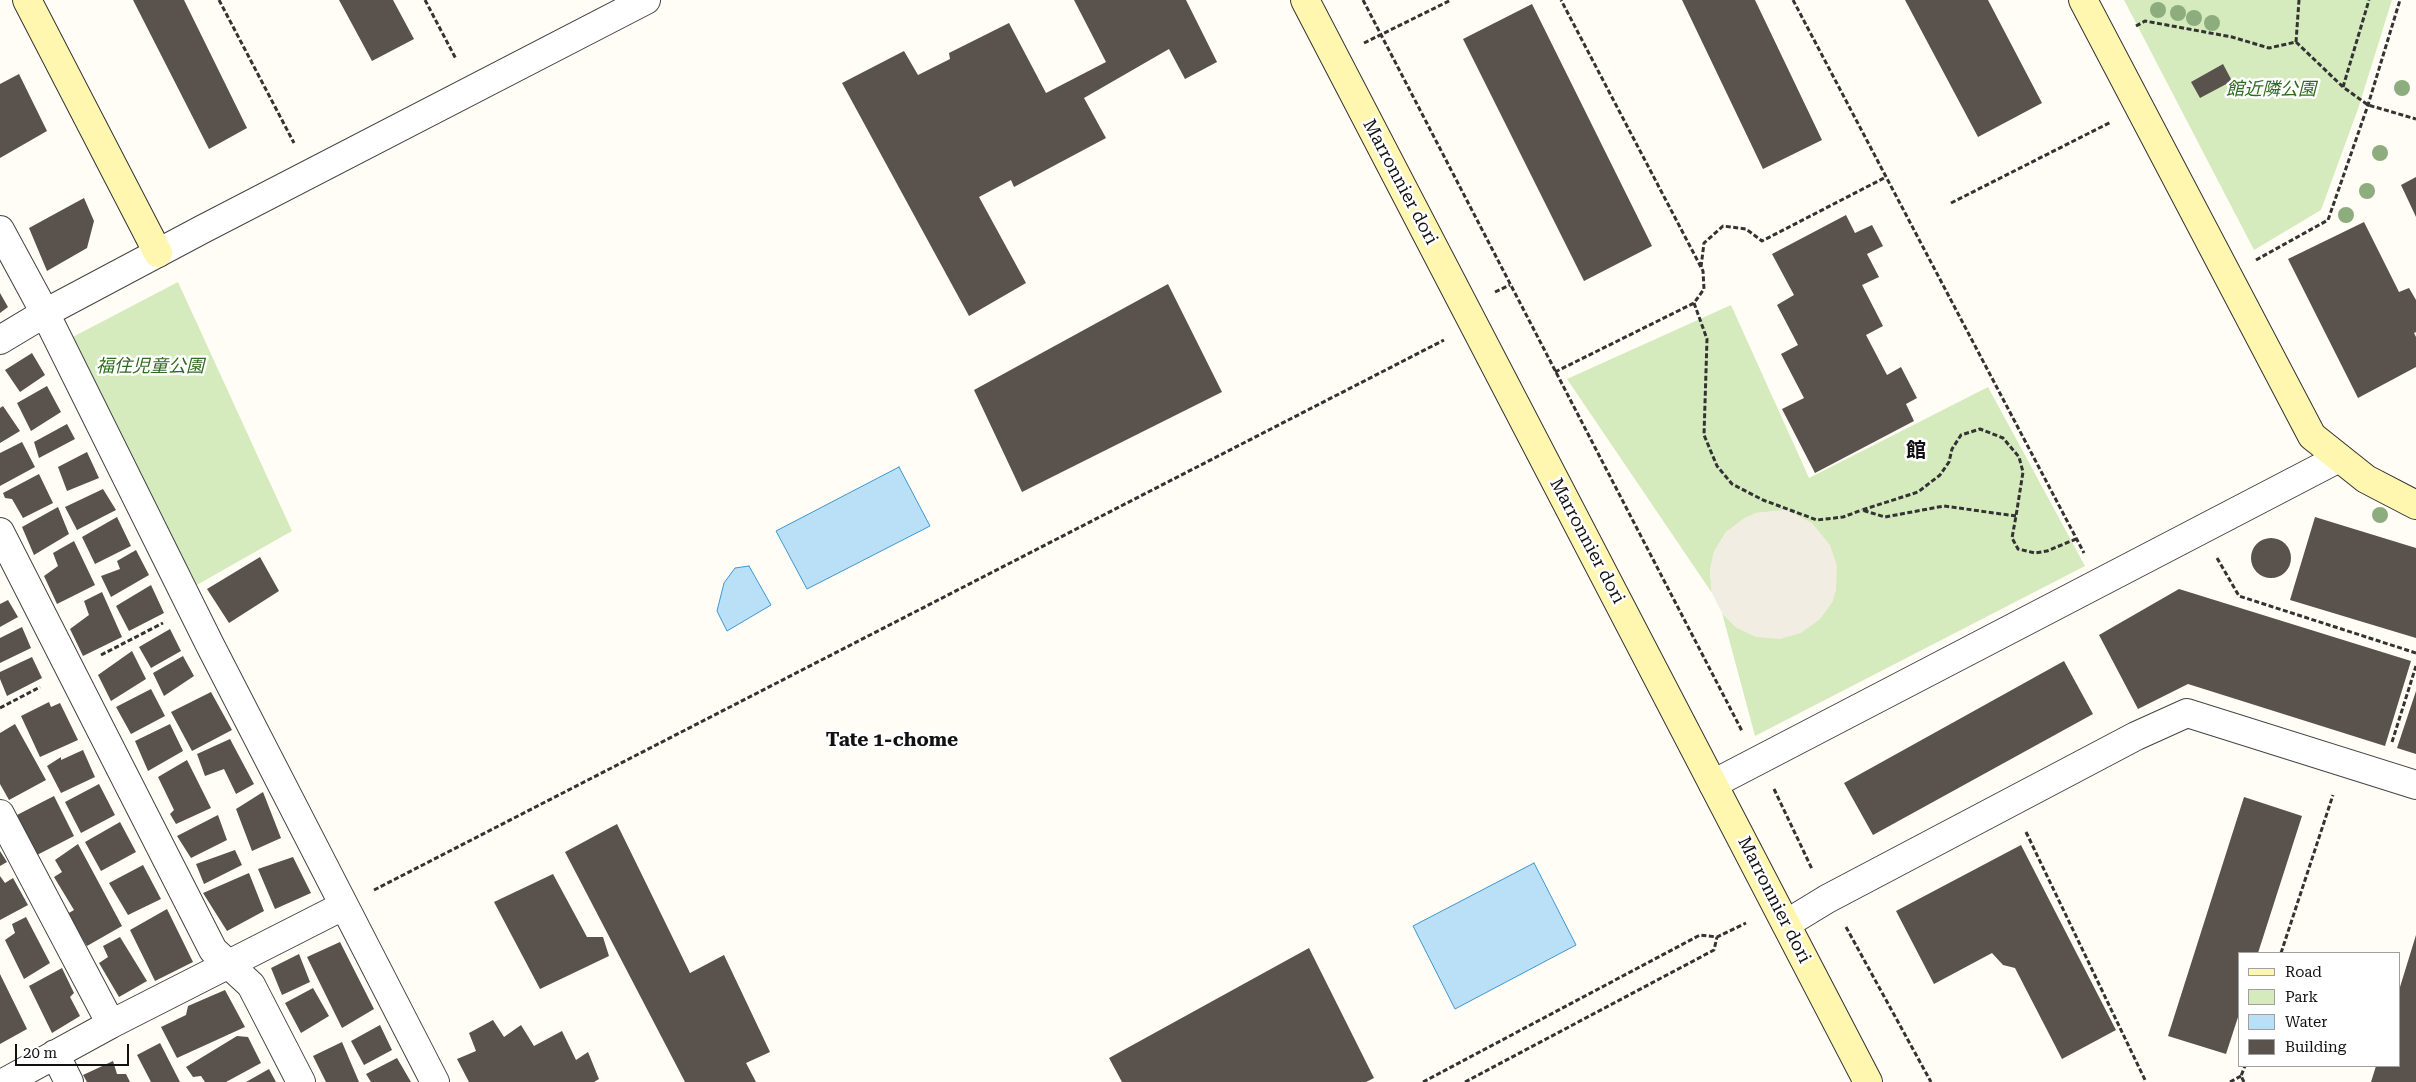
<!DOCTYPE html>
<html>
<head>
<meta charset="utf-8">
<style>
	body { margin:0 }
	#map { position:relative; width:2416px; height:1082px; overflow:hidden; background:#fffdf5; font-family:"Roboto Serif",serif }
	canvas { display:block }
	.legend { position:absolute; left:2238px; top:952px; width:162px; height:115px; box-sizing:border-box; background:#fff; border:1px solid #a0a0a0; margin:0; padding:6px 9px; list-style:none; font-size:15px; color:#111 }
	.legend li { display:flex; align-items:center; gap:10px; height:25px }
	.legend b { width:25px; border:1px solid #a0a0a0 }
	.scale { position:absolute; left:15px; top:1044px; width:114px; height:22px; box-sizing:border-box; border:2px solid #111; border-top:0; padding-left:6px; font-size:15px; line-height:18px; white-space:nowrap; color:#111; -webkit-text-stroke:4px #fff; paint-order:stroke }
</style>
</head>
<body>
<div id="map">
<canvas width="2416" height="1082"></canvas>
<ul class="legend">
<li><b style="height:6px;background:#fff6b0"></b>Road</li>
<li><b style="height:14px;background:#d5ebbd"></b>Park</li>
<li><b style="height:14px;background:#b9e0f7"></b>Water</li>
<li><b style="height:14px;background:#5a524d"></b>Building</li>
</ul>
<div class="scale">20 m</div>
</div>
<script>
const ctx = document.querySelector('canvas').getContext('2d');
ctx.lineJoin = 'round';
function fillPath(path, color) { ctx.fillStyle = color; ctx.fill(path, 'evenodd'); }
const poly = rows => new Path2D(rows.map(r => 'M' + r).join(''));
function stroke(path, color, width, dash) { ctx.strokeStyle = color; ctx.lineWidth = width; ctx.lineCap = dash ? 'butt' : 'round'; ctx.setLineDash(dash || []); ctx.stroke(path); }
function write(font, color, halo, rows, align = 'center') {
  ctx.font = font + ' "Roboto Serif","Noto Sans JP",serif'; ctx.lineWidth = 5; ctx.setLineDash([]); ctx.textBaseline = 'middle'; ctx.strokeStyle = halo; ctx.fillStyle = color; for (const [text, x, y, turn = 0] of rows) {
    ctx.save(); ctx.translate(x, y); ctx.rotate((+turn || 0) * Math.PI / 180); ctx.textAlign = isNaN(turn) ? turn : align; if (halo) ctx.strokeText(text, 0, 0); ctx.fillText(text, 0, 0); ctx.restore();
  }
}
const green = poly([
	[2124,0,2392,0,2358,109,2321,210,2254,250],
	[178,282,292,531,195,586,67,340],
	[1731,305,1809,478,1988,387,2085,566,1755,736,1722,613,1737,628,1819,620,1832,602,1836,589,1788,510,1756,513,1726,532,1714,552,1710,571,1712,593,1567,379]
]);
const plaza = poly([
	[1787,510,1812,523,1830,545,1837,566,1836,589,1832,602,1819,620,1801,633,1780,639,1756,637,1737,628,1722,613,1712,593,1710,571,1714,552,1726,532,1744,518,1756,513]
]);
const water = poly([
	[899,467,930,526,807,589,776,531,899,467],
	[749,566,771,605,727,631,717,611,724,583,735,568,749,566],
	[1534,863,1576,945,1455,1009,1413,926,1534,863]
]);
const building = poly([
	[133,0,184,0,247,128,209,149],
	[339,0,393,0,414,39,372,61],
	[1074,0,1186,0,1217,62,1185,79,1169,49,1084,98,1106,138,1014,187,1011,180,979,197,1026,283,969,316,842,83,904,51,918,75,950,59,949,53,1009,23,1046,93,1106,62],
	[1682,0,1755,0,1822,140,1763,169],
	[1905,0,1988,0,2042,103,1978,137],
	[1532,4,1652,246,1584,281,1463,39],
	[2223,64,2232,81,2200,98,2191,82],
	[19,74,47,131,0,158,0,84],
	[2416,177,2416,217,2401,185],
	[84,198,94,221,87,248,47,271,29,228],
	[1846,215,1855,233,1872,225,1883,246,1867,254,1879,277,1862,285,1883,326,1866,335,1887,375,1901,367,1917,398,1906,404,1914,421,1815,473,1782,409,1804,398,1781,354,1798,345,1777,305,1794,295,1772,254],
	[2364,222,2399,292,2409,288,2416,300,2416,332,2414,333,2416,337,2416,367,2358,398,2288,259],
	[1168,284,1222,392,1022,492,974,390],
	[0,293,8,307,0,313],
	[32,353,45,375,20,392,5,370],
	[47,386,61,412,31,431,17,403],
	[3,406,20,431,0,443,0,408],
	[67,424,75,439,39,458,34,442],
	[22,442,35,467,0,486,0,453],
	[87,452,99,478,67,491,58,467],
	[39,474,53,503,23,518,12,499,5,498,3,493],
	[103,489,116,510,77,530,65,507],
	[58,507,69,534,34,555,22,527],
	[117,517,131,546,95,564,82,537],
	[2315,517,2416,548,2416,638,2290,600],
	'2251 558a20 20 0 1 1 40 0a20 20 0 1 1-40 0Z',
	[74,541,95,585,57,604,44,576,58,566,53,553],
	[136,550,149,575,111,597,101,576,120,569,117,561],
	[260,557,279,591,229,623,207,589],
	[151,585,164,613,129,631,116,606],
	[2179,589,2411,661,2385,746,2188,684,2138,709,2099,635],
	[102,592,122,637,83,656,70,629,89,615,84,601],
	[8,600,18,617,0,627,0,604],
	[22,627,31,648,0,663,0,638],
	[170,629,181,651,151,668,139,647],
	[132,651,146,679,111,701,98,675],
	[183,656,194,676,164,696,153,673],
	[32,657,42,678,7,696,0,679,0,672],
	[2064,661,2093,714,1873,835,1844,783],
	[151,689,165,716,131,734,116,707],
	[2416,691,2416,754,2397,748],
	[211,692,232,730,192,751,171,712],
	[49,702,51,707,60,703,78,740,40,757,21,716],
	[15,724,46,780,9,800,0,784,0,733],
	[170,724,183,751,148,771,135,741],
	[230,739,254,784,236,794,224,769,205,776,197,754],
	[83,750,95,777,61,793,47,766,61,757,61,760],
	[187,760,211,808,176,824,170,814,174,810,158,777],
	[99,784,115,815,81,833,65,802],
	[263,792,281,838,252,851,236,809],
	[54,796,74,836,37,855,17,815],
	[2244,797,2302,816,2258,953,2240,953,2240,1011,2226,1054,2168,1036],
	[218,815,227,840,191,858,177,836],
	[120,822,136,852,101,871,85,842],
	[617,824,690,973,724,955,770,1052,746,1063,756,1082,685,1082,565,852],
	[78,844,122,926,87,946,67,914,74,910,54,877,62,872,55,860],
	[2021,845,2116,1030,2062,1059,2015,968,2003,965,1992,953,1934,984,1896,911],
	[235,850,242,865,204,884,196,864],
	[0,851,7,862,0,866],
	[293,857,311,893,275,909,258,869],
	[143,865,161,899,128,915,109,883],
	[249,873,264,911,227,931,203,893],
	[553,874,587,937,603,937,609,956,540,989,494,902],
	[0,876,5,883,13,878,28,905,0,920],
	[167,909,193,962,155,981,130,930],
	[26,917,50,963,24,979,5,940,15,933,12,924],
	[2416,935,2416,1082,2371,1082,2376,1066,2400,1066,2400,987],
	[120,937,147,981,119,997,99,963,108,957,103,946],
	[340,942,374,1009,342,1028,307,957],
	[1309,948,1374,1078,1366,1082,1122,1082,1109,1058],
	[299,954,310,982,282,995,271,968],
	[62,968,74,993,70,997,80,1016,52,1033,29,986],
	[0,974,27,1029,0,1044],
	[313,988,329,1016,301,1033,285,1003],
	[225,990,245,1027,177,1058,161,1027,186,1015,188,1006],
	[493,1020,504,1037,521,1025,534,1046,562,1031,576,1060,588,1052,599,1079,594,1082,469,1082,457,1059,476,1051,469,1033],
	[380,1025,392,1050,364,1065,351,1041],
	[237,1036,248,1037,261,1063,226,1082,205,1082,201,1076,193,1077,186,1067],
	[342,1042,359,1082,326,1082,313,1056],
	[160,1043,180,1082,151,1082,137,1055],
	[397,1058,411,1082,371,1082,366,1074],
	[113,1061,117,1074,126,1074,130,1082,87,1082,83,1075],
	[269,1069,276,1082,246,1082]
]);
const path = poly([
	[219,0,294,143],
	[425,0,456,59],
	[1363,0,1742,731],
	[1793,0,2084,553],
	[2136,26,2145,21,2232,37,2269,48,2296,42,2299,0],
	[2296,42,2343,87,2368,105,2416,119],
	[1364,43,1451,0],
	[2343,87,2369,0],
	[1951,203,2111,122],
	[2256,260,2328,220,2368,105,2400,0],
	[1701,267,1704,243,1723,226,1746,229,1762,241,1886,177],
	[1495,292,1510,285],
	[1694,303,1707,339,1704,435,1717,466,1732,484,1763,500,1817,520,1843,517,1862,510],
	[1555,372,1694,303,1704,289,1703,271,1561,0],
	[2016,516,1944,506,1885,517,1862,510,1918,492,1940,475,1949,462,1952,449,1961,435,1980,429,2003,438,2019,457,2023,472,2016,516,2012,538,2018,549,2035,553,2047,551,2076,539],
	[2217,558,2239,596,2416,653],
	[101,655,163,623],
	[0,708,40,687],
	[2392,742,2416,666],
	[1774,789,1812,869],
	[2026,832,2146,1082],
	[374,890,1444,340],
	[1846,927,1931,1082],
	[2281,953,2333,795],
	[1423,1082,1700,935,1717,937,1746,923],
	[1465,1082,1714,950,1717,937],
	[2230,1082,2241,1076],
	[2244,1082,2241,1076,2245,1066]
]);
const street = poly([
	[0,230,45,313,210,645,435,1082],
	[0,340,45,313,203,229,646,0],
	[0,532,213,950,251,985,301,1082],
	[1713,784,2339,458],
	[0,814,111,1024],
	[1786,924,1827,899,2136,736,2187,713,2416,785],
	[55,1054,69,1082],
	[5,1082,111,1024,343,906]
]);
const secondary = poly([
	[27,0,158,253],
	[1305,0,1868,1082],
	[2083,0,2312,436,2366,479,2416,505]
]);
const trees = [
	[2158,10],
	[2178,13],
	[2194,18],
	[2212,23],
	[2402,88],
	[2380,153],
	[2367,191],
	[2346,215],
	[2380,515]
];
const parkNames = [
	["館近隣公園",2271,90],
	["福住児童公園",150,367]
];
const streetNames = [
	["Marronnier dori",1400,182,62],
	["Marronnier dori",1587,541,62],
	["Marronnier dori",1774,900,63]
];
const neighbourhoodNames = [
	["Tate 1-chome",892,740]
];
const quarterNames = [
	["館",1916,451]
];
fillPath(green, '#d5ebbd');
fillPath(plaza, '#f1ede2');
fillPath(water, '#b9e0f7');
stroke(water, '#3f96cf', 1);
fillPath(building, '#5a524d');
stroke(street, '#444', 30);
stroke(secondary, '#333', 30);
stroke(path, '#333', 3, [5, 2.5]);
stroke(street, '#fff', 28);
stroke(secondary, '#fff6b0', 28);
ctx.fillStyle = '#8dad7f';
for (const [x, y] of trees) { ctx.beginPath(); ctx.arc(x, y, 8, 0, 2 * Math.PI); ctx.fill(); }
write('italic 18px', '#2f6b1f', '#fff', parkNames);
write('18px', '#111', '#fff', streetNames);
write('bold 19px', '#111', '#fff', neighbourhoodNames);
write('bold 20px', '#111', '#fff', quarterNames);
</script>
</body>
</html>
